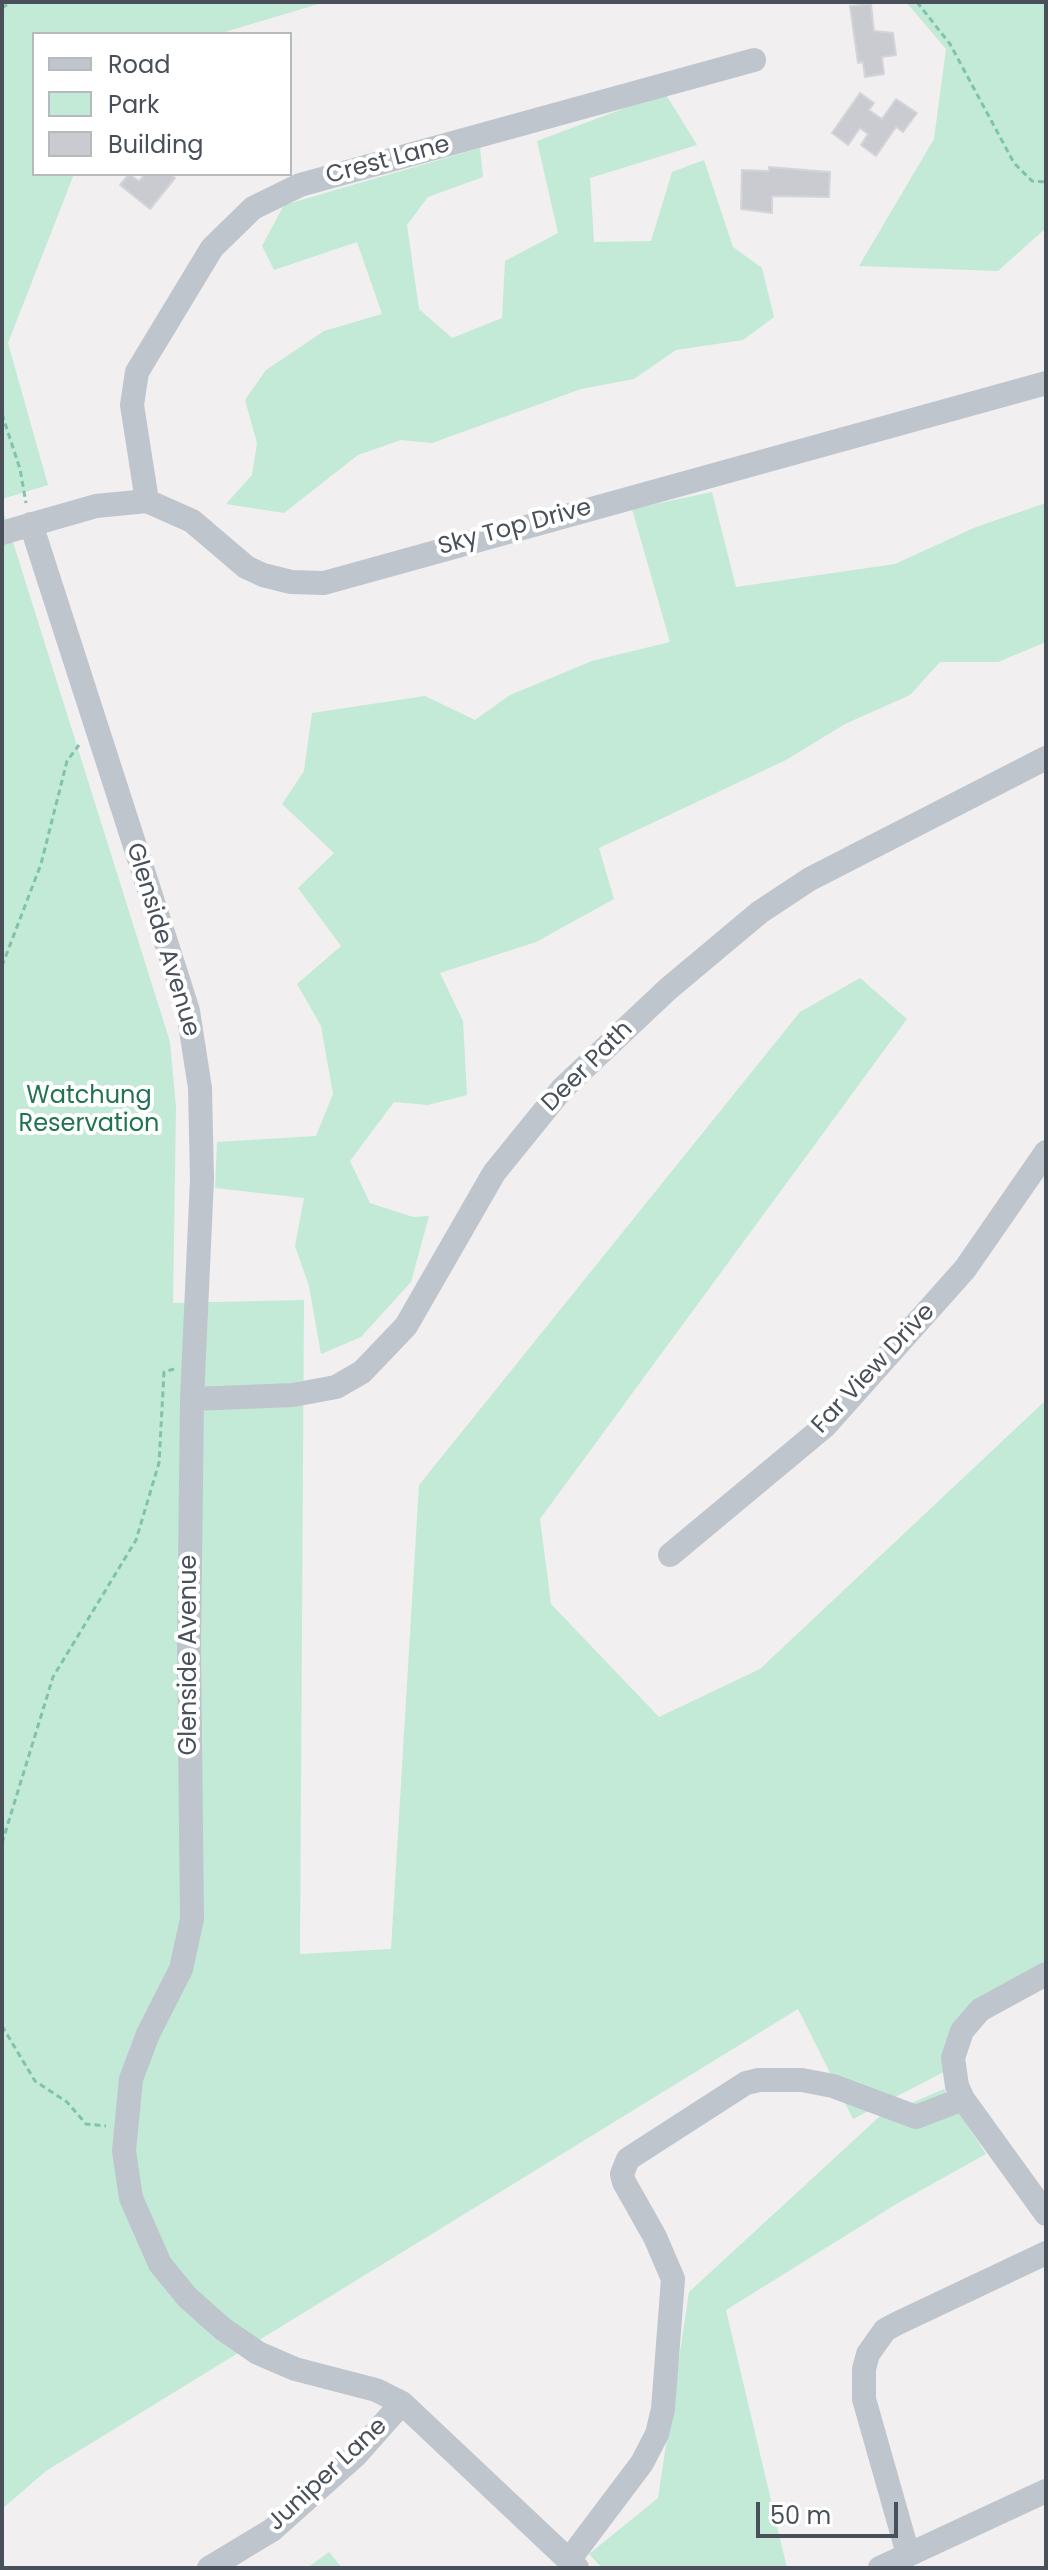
<!DOCTYPE html>
<html>
<head>
<meta charset="utf-8">
<style>
	body { margin:0 }
	#map { position:relative; width:1048px; height:2570px; overflow:hidden; background:#f1efef; font-family:Poppins,sans-serif }
	canvas { display:block }
	.frame { position:absolute; inset:0; border:4px solid #49505a; pointer-events:none }
	.legend { position:absolute; left:32px; top:32px; width:260px; height:144px; box-sizing:border-box; background:#fff; border:2px solid #b6b9bd; margin:0; padding:10px 14px; list-style:none; font-size:24px; color:#49505a }
	.legend li { display:flex; align-items:center; gap:16px; height:40px }
	.legend b { width:40px; border:2px solid #b6b9bd }
	.scale { position:absolute; left:756px; top:2502px; width:142px; height:36px; box-sizing:border-box; border:4px solid #49505a; border-top:0; padding-left:10px; font-size:24px; line-height:28px; white-space:nowrap; color:#49505a; -webkit-text-stroke:6px #fff; paint-order:stroke }
</style>
</head>
<body>
<div id="map">
<canvas width="1048" height="2570"></canvas>
<div class="frame"></div>
<ul class="legend">
<li><b style="height:10px;background:#bfc5cc"></b>Road</li>
<li><b style="height:22px;background:#c3ead6"></b>Park</li>
<li><b style="height:22px;background:#c9cbd1"></b>Building</li>
</ul>
<div class="scale">50 m</div>
</div>
<script>
const ctx = document.querySelector('canvas').getContext('2d');
ctx.lineJoin = 'round';
function fillPath(path, color) { ctx.fillStyle = color; ctx.fill(path, 'evenodd'); }
const poly = rows => new Path2D(rows.map(r => 'M' + r).join(''));
function stroke(path, color, width, dash) { ctx.strokeStyle = color; ctx.lineWidth = width; ctx.lineCap = dash ? 'butt' : 'round'; ctx.setLineDash(dash || []); ctx.stroke(path); }
function write(font, color, halo, rows, align = 'center') {
  ctx.font = font + ' Poppins,sans-serif'; ctx.lineWidth = 8; ctx.setLineDash([]); ctx.textBaseline = 'middle'; ctx.strokeStyle = halo; ctx.fillStyle = color; for (const [text, x, y, turn = 0] of rows) {
    ctx.save(); ctx.translate(x, y); ctx.rotate((+turn || 0) * Math.PI / 180); ctx.textAlign = isNaN(turn) ? turn : align; if (halo) ctx.strokeText(text, 0, 0); ctx.fillText(text, 0, 0); ctx.restore();
  }
}
const green = poly([
	[2,2,325,2,218,34,34,34,34,174,74,174,8,343,48,485,2,499],
	[906,2,1046,2,1046,228,998,271,859,266,934,139,946,49],
	[665,93,697,145,590,178,594,242,651,241,672,172,704,160,733,247,762,268,774,317,743,340,676,350,634,379,581,389,432,443,401,440,358,455,284,513,226,504,252,475,257,443,245,400,266,370,324,331,382,314,357,242,274,270,262,246,284,205,480,148,483,177,428,197,407,225,419,309,452,338,502,318,505,261,558,233,537,141],
	[712,492,736,587,895,564,976,527,1046,503,1046,642,998,662,940,662,910,695,845,724,786,760,599,848,614,899,536,942,440,973,463,1021,467,1095,428,1105,394,1102,350,1161,370,1203,413,1217,429,1216,411,1282,361,1337,321,1354,309,1286,295,1246,304,1198,215,1188,217,1142,316,1136,333,1094,321,1026,297,984,341,946,298,888,334,853,282,804,304,771,312,713,425,696,475,720,510,695,592,661,670,642,632,509],
	[2,507,170,1042,176,1107,173,1303,304,1300,300,1954,391,1949,419,1485,800,1012,860,978,907,1019,540,1519,551,1604,659,1717,760,1669,1046,1400,1046,1980,980,2014,961,2063,853,2119,798,2009,46,2471,2,2509],
	[944,2089,986,2154,898,2203,726,2310,787,2568,602,2568,589,2554,658,2498,689,2292,879,2117],
	[329,2552,342,2568,307,2568]
]);
const building = poly([
	[871,4,874,31,893,33,896,55,882,57,884,74,865,77,863,62,858,63,850,6,871,4],
	[860,93,874,103,869,110,882,119,896,99,917,113,903,132,896,127,876,156,861,145,868,134,860,128,848,145,832,133,860,93],
	[769,167,830,172,829,197,772,196,772,213,741,209,742,170,769,171,769,167],
	[129,174,139,181,145,174,170,174,175,178,150,209,120,185,129,174]
]);
const path = poly([
	[917,2,950,44,1014,163,1032,181,1046,182],
	[2,8,11,2],
	[2,414,20,469,26,503],
	[2,966,41,864,67,761,79,745],
	[2,1843,53,1677,136,1540,159,1463,164,1372,174,1369],
	[2,2026,35,2081,67,2102,86,2124,106,2126]
]);
const minor = poly([
	[147,501,132,405,137,372,212,248,253,208,300,185,754,60],
	[31,524,175,970,188,1011,200,1088,202,1179,192,1399,189,1646,192,1919,181,1969,148,2034,131,2079,124,2151,131,2198,160,2264,187,2297,223,2329,258,2353,295,2369,376,2390,402,2403,577,2568],
	[2,533,96,506,147,501,192,521,246,567,263,575,291,582,324,583,1046,383],
	[192,1399,293,1395,336,1387,362,1372,406,1326,494,1173,562,1089,668,989,760,912,810,879,1046,758],
	[670,1555,825,1426,965,1269,1046,1152],
	[1046,1974,980,2010,962,2031,953,2058,957,2086,963,2099,1046,2214],
	[908,2554,864,2399,864,2369,868,2354,885,2330,898,2323,1046,2253],
	[569,2560,642,2463,657,2434,663,2409,673,2279,655,2237,624,2182,622,2174,628,2159,746,2083,759,2080,802,2080,833,2086,916,2117,963,2099],
	[209,2568,272,2530,356,2455,402,2403],
	[880,2568,1046,2491]
]);
const streetNames = [
	["Crest Lane",388,161,-15],
	["Sky Top Drive",515,528,-15],
	["Glenside Avenue",162,940,73],
	["Deer Path",588,1067,-45],
	["Far View Drive",874,1369,-47],
	["Glenside Avenue",190,1655,-90],
	["Juniper Lane",328,2475,-43]
];
const parkNames = [
	["Watchung",89,1097],
	["Reservation",89,1125]
];
fillPath(green, '#c3ead6');
fillPath(building, '#c9cbd1');
stroke(building, '#d4d5da', 2);
stroke(path, '#7fc3aa', 3, [6, 4]);
stroke(minor, '#bfc5cc', 24);
write('24px', '#49505a', '#fff', streetNames);
write('24px', '#227354', '#fff', parkNames);
</script>
</body>
</html>
